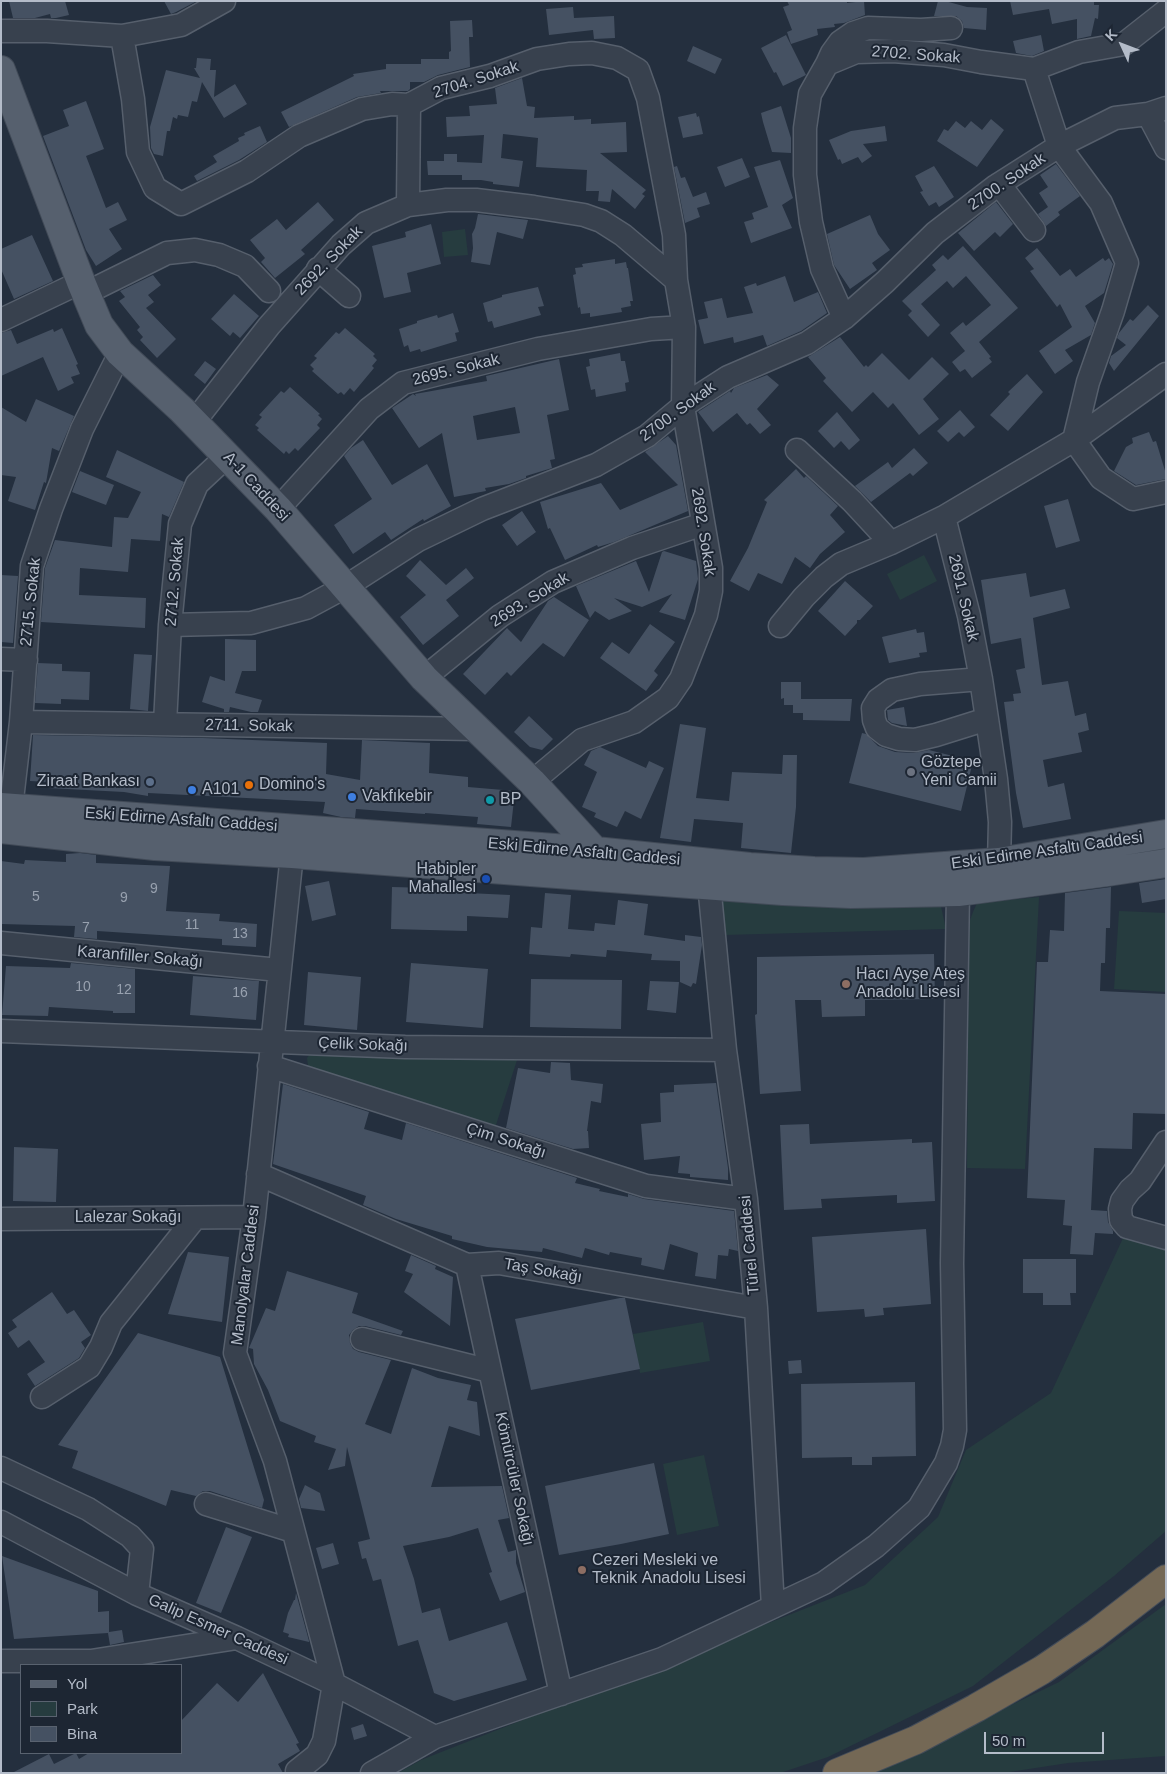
<!DOCTYPE html>
<html>
<head>
<meta charset="utf-8">
<style>
	body { margin:0 }
	#map { position:relative; width:1167px; height:1774px; overflow:hidden; background:#242f3e; font-family:Helvetica,sans-serif }
	canvas { display:block }
	.frame { position:absolute; inset:0; border:2px solid #b4bcc9; pointer-events:none }
	.legend { position:absolute; left:20px; top:1664px; width:162px; height:90px; box-sizing:border-box; background:#1d2633; border:1px solid #59626f; margin:0; padding:6px 9px; list-style:none; font-size:15px; color:#b4bcc9 }
	.legend li { display:flex; align-items:center; gap:10px; height:25px }
	.legend b { width:25px; border:1px solid #59626f }
	.north { position:absolute; left:1097px; top:20px; width:50px; height:50px; -webkit-text-stroke:4px #1d2633; paint-order:stroke; rotate:313deg; font-size:14px; font-weight:700; line-height:20px; text-align:center; color:#b4bcc9 }
	.north::after { content:''; display:block; margin:auto; width:18px; height:22px; background:#b4bcc9; clip-path:polygon(50% 0,100% 100%,50% 72%,0 100%) }
	.scale { position:absolute; left:984px; top:1732px; width:120px; height:22px; box-sizing:border-box; border:2px solid #b4bcc9; border-top:0; padding-left:6px; font-size:15px; line-height:18px; white-space:nowrap; color:#b4bcc9; -webkit-text-stroke:4px #1d2633; paint-order:stroke }
</style>
</head>
<body>
<div id="map">
<canvas width="1167" height="1774"></canvas>
<div class="frame"></div>
<ul class="legend">
<li><b style="height:6px;background:#56606e"></b>Yol</li>
<li><b style="height:14px;background:#263c3f"></b>Park</li>
<li><b style="height:14px;background:#455162"></b>Bina</li>
</ul>
<div class="north">K</div>
<div class="scale">50 m</div>
</div>
<script>
const ctx = document.querySelector('canvas').getContext('2d');
ctx.lineJoin = 'round';
function fillPath(path, color) { ctx.fillStyle = color; ctx.fill(path, 'evenodd'); }
const poly = rows => new Path2D(rows.map(r => 'M' + r).join(''));
function stroke(path, color, width, dash) { ctx.strokeStyle = color; ctx.lineWidth = width; ctx.lineCap = dash ? 'butt' : 'round'; ctx.setLineDash(dash || []); ctx.stroke(path); }
function write(font, color, halo, rows, align = 'center') {
  ctx.font = font + ' Helvetica,sans-serif'; ctx.lineWidth = 4; ctx.setLineDash([]); ctx.textBaseline = 'middle'; ctx.strokeStyle = halo; ctx.fillStyle = color; for (const [text, x, y, turn = 0] of rows) {
    ctx.save(); ctx.translate(x, y); ctx.rotate((+turn || 0) * Math.PI / 180); ctx.textAlign = isNaN(turn) ? turn : align; if (halo) ctx.strokeText(text, 0, 0); ctx.fillText(text, 0, 0); ctx.restore();
  }
}
const green = poly([
	[465,229,468,255,444,257,442,232],
	[924,555,937,581,900,600,887,574],
	[718,897,940,902,946,929,724,935],
	[1039,897,1025,1169,967,1168,969,923,973,912,977,903],
	[1119,911,1166,913,1166,992,1114,989],
	[310,1054,519,1054,495,1128,309,1073,307,1058],
	[1166,1225,1166,1531,1114,1576,973,1686,828,1757,780,1773,398,1773,421,1760,865,1585,938,1517,966,1450,1051,1393,1124,1236],
	[703,1322,710,1361,640,1373,633,1334],
	[704,1455,719,1526,677,1535,663,1464],
	[1166,1604,1166,1756,1068,1763,1003,1773,870,1773,1059,1682]
]);
const building = poly([
	[9,1,65,1,69,15,56,18,51,18,50,14,35,18,13,18],
	[164,1,197,1,176,12,171,14],
	[787,1,847,1,847,3,864,1,865,15,844,23,834,24,835,27,817,29,818,35,791,44,787,32,792,30,783,7,789,5],
	[938,1,945,1,967,7,987,8,986,30,964,28,962,21,956,16,934,16],
	[1010,1,1094,1,1094,5,1099,5,1098,19,1095,18,1091,36,1077,39,1077,19,1052,24,1049,9,1013,15],
	[573,7,574,18,614,16,615,38,594,39,593,30,549,35,546,9],
	[472,20,473,37,469,37,470,67,438,75,424,82,410,82,410,89,408,91,380,91,381,93,357,97,289,127,281,112,354,76,353,74,386,69,386,64,421,64,421,59,449,59,449,52,451,51,450,21],
	[786,35,806,75,783,86,776,72,774,73,761,48],
	[1041,35,1044,51,1032,56,1016,53,1013,41],
	[693,46,722,59,715,74,687,61],
	[197,58,211,59,210,70,216,70,214,97,235,84,247,104,224,118,202,82,197,102,192,101,188,117,178,115,177,119,173,117,170,131,167,131,163,156,154,154,151,148,150,127,166,70,200,78,194,68,196,68],
	[522,78,527,106,535,107,534,118,574,116,574,120,591,119,591,124,626,122,627,152,600,153,646,190,642,194,645,196,635,209,612,189,610,202,598,201,599,191,586,191,587,170,536,167,538,138,503,134,501,158,523,161,519,187,493,184,493,182,481,180,462,180,462,175,428,175,427,161,444,161,444,154,457,154,457,162,482,163,484,135,447,137,446,117,470,116,469,106,497,104,495,88],
	[86,101,104,149,86,156,106,208,118,202,127,220,109,229,122,249,96,266,86,250,43,136,69,126,63,110],
	[781,106,791,138,791,153,772,152,763,122,761,113],
	[696,113,697,117,699,116,703,134,683,138,678,117],
	[991,119,1004,130,977,167,937,141,944,129,948,131,956,121,965,128,971,121,982,130],
	[260,126,267,142,239,160,197,181,194,176,217,162,213,156,239,141,238,138,245,135,244,133],
	[885,126,887,141,863,144,872,156,862,163,858,157,842,164,840,159,838,160,829,140,851,131],
	[742,158,750,177,725,187,717,167],
	[780,160,793,198,782,205,792,228,751,243,744,222,754,219,752,213,768,207,754,167],
	[1056,164,1080,196,1058,212,1060,215,1046,226,1038,214,1048,207,1039,193,1048,187,1040,175],
	[677,166,681,178,685,177,693,197,706,192,710,204,697,208,700,217,685,223,674,167],
	[934,166,954,197,939,207,936,202,929,206,920,192,923,191,915,176],
	[318,202,334,220,301,250,305,254,275,278,261,262,265,258,250,240,277,219,286,230],
	[996,202,1013,224,1000,237,995,232,974,251,958,233],
	[478,214,528,220,523,239,497,232,490,265,471,262,473,248,472,234,475,228],
	[870,215,878,234,890,250,872,263,877,270,850,289,834,265,827,234],
	[431,224,441,264,407,273,411,292,384,298,372,246,406,237,405,232],
	[32,235,53,281,14,299,1,269,1,249],
	[963,246,1018,308,979,342,991,357,989,358,992,362,972,378,965,369,960,372,952,362,965,351,950,333,963,322,966,326,991,305,966,276,953,288,947,281,921,304,940,325,928,337,908,315,912,311,902,301,936,270,932,265,943,255,948,260],
	[1037,248,1060,276,1070,269,1076,277,1103,258,1105,261,1109,258,1113,264,1104,293,1085,306,1095,323,1091,335,1065,350,1073,361,1055,374,1039,351,1072,327,1060,304,1057,307,1030,271,1034,269,1025,258],
	[615,259,615,264,626,262,627,268,628,268,633,301,630,301,631,306,621,308,622,312,590,317,590,313,581,314,580,307,578,308,573,275,576,274,575,268,583,267,582,264],
	[153,275,161,285,148,295,154,302,146,308,176,339,157,358,140,340,143,337,137,330,140,327,119,301,125,297,120,291],
	[785,276,794,302,818,292,827,313,801,331,767,346,763,335,734,343,733,337,704,344,698,320,708,318,704,302,722,298,727,318,753,313,744,287,756,283,757,286],
	[538,287,544,306,538,307,541,315,494,328,492,321,488,322,483,303,502,297,502,295],
	[234,294,259,316,240,338,233,332,230,336,211,319],
	[1148,305,1159,316,1114,371,1109,363,1111,356,1126,345,1117,338,1119,333,1130,319,1133,321],
	[453,313,459,332,455,333,457,341,421,352,420,349,410,352,408,345,404,347,399,329,417,323,417,321,437,315,438,318],
	[62,328,78,364,76,365,80,374,71,377,74,383,58,391,43,357,1,376,1,333,11,330,17,344,53,329,54,332],
	[345,328,375,354,373,356,377,360,372,366,374,368,354,392,350,388,344,395,341,392,338,394,312,371,314,369,310,365,317,358,314,356,336,332,339,334],
	[840,337,864,367,866,365,868,367,882,353,909,380,932,357,949,374,923,399,939,419,919,435,893,403,888,408,873,392,852,412,823,381,826,378,808,357],
	[620,353,621,361,625,361,629,382,625,383,626,391,596,397,595,389,591,390,586,367,590,366,589,359],
	[559,359,569,410,547,415,555,459,550,460,552,468,526,476,526,478,509,484,485,488,486,491,454,497,442,433,419,448,392,408,413,394,416,396,415,394,487,381,486,376],
	[515,407,520,433,477,440,473,416],
	[205,361,216,369,205,384,194,375],
	[1027,374,1043,392,1008,431,990,415,1010,394,1008,392],
	[767,375,779,385,757,409,771,425,760,434,750,423,747,425,737,413,713,432,698,412,730,391,731,393,734,388],
	[290,387,320,414,318,415,322,419,317,425,320,428,298,451,295,448,289,454,286,451,284,454,257,430,259,428,255,425,262,417,259,415,281,391,284,393],
	[36,399,74,416,59,451,52,448,46,483,44,482,35,510,8,501,16,477,1,475,1,407,26,422],
	[960,410,975,427,964,437,959,432,948,442,937,431],
	[837,412,860,440,849,450,841,441,834,448,818,431],
	[1149,432,1153,442,1156,441,1166,474,1166,479,1136,485,1114,471,1126,447,1133,443,1132,438],
	[668,436,676,445,688,511,614,542,598,547,597,545,565,560,550,528,548,529,540,502,601,483,620,510,678,485,645,452],
	[363,440,392,485,427,464,451,506,424,521,423,519,391,540,385,532,353,554,334,525,372,499,344,456,351,448],
	[914,448,928,463,913,476,910,473,871,502,855,486,888,462,892,468],
	[117,450,184,482,169,517,162,514,160,541,131,539,128,572,80,568,79,595,146,598,145,628,41,622,45,568,55,540,112,547,114,517,128,518,141,492,106,477],
	[796,469,804,478,806,476,838,506,830,515,845,532,820,554,810,568,795,557,782,584,758,573,749,591,730,581,748,548,767,502,764,500],
	[80,471,114,485,106,505,72,492],
	[1068,499,1080,541,1056,548,1044,506],
	[522,511,536,532,517,546,502,525],
	[664,551,696,561,698,579,685,620,659,612,672,594,642,607,614,598,632,611,609,620,595,611,590,618,576,586,636,561,649,592,662,552],
	[420,560,446,585,466,568,474,578,446,600,459,616,423,645,400,617,426,595,406,576],
	[1026,573,1030,597,1065,589,1070,608,1033,618,1042,685,1068,681,1075,716,1086,713,1089,730,1078,733,1082,752,1043,760,1048,787,1064,783,1071,819,1023,828,1016,793,1004,702,1014,701,1013,694,1021,693,1016,670,1025,668,1021,638,991,644,981,580],
	[1,575,18,576,13,643,1,642],
	[845,581,873,606,860,620,857,620,857,623,845,636,818,611],
	[554,597,589,620,564,657,543,643,511,676,507,672,485,695,463,674,507,628,521,642,548,601],
	[650,624,675,642,654,671,658,675,646,691,600,658,612,642,629,654],
	[916,629,917,633,924,632,927,652,919,653,920,657,889,663,882,637],
	[225,639,256,640,256,671,242,671,235,693,262,700,258,712,251,712,230,707,229,712,224,712,224,709,202,702,210,676,225,681],
	[134,654,152,655,148,711,130,709],
	[38,663,62,664,62,671,90,672,89,700,61,699,61,704,35,703],
	[781,682,801,682,801,699,852,699,850,721,803,720,803,713,793,713,793,705,784,705,784,698,781,699],
	[904,707,907,726,892,723,888,720,887,710],
	[529,716,553,739,542,750,530,747,514,732],
	[680,724,706,728,696,798,729,801,732,772,782,774,783,755,797,755,796,807,791,853,741,848,743,823,694,819,691,842,660,838],
	[862,733,866,734,878,746,895,752,914,753,929,750,973,761,961,811,849,783],
	[33,735,203,738,327,743,326,774,360,780,362,740,430,743,429,773,468,777,468,787,515,791,511,827,477,824,478,817,425,813,425,814,356,809,355,818,341,817,323,813,325,802,148,793,148,796,124,792,48,788,49,782,30,781],
	[600,747,646,768,649,761,664,768,641,819,625,811,617,827,594,817,596,813,582,807,597,772,584,765,591,751],
	[80,853,96,855,96,863,170,866,166,911,220,914,219,921,257,924,256,947,222,945,222,939,97,931,97,939,74,937,75,926,1,924,1,861,24,864,25,860,66,862,66,854],
	[1166,879,1166,899,1142,903,1139,883],
	[329,881,336,915,312,921,305,886],
	[392,887,468,889,468,893,510,895,508,918,467,916,467,931,391,929],
	[1111,887,1110,928,1106,928,1105,963,1101,963,1100,991,1166,994,1166,1114,1133,1113,1132,1149,1094,1148,1091,1210,1107,1211,1108,1222,1113,1231,1113,1234,1095,1233,1093,1255,1070,1254,1072,1226,1063,1225,1065,1200,1027,1198,1037,962,1048,962,1050,930,1064,931,1065,893],
	[545,893,571,895,568,929,594,931,595,923,615,925,618,900,648,904,644,935,685,941,685,935,701,937,702,945,696,984,693,983,691,987,680,982,680,961,651,960,652,954,607,950,606,957,571,954,570,957,529,954,531,927,542,928],
	[934,954,935,999,865,1000,865,1016,822,1017,821,1000,795,1000,801,1091,760,1094,755,1015,757,1014,757,957],
	[71,963,135,969,135,1013,113,1013,113,1011,49,1007,48,1016,2,1015,6,966,70,968],
	[411,963,488,969,483,1028,406,1022],
	[308,972,361,977,357,1030,304,1025],
	[193,976,259,981,256,1020,190,1015],
	[531,979,622,980,621,1029,530,1027],
	[650,981,679,982,676,1013,647,1010],
	[551,1062,570,1063,571,1080,603,1084,601,1103,591,1101,587,1131,588,1131,589,1148,573,1149,506,1128,518,1068,550,1073],
	[716,1083,728,1168,728,1180,690,1177,690,1174,678,1173,680,1156,644,1160,641,1124,661,1122,660,1093,674,1092,674,1085],
	[283,1084,369,1112,364,1129,402,1140,406,1123,577,1178,575,1183,600,1189,599,1191,628,1197,628,1194,644,1199,734,1211,738,1251,729,1249,728,1256,718,1255,716,1279,695,1276,698,1253,670,1244,664,1270,641,1265,642,1258,610,1252,609,1255,585,1248,582,1258,543,1248,542,1252,487,1247,452,1239,452,1236,396,1219,363,1205,366,1196,273,1164],
	[809,1124,810,1144,912,1139,912,1143,932,1142,935,1201,897,1203,897,1195,821,1199,822,1208,784,1210,780,1125],
	[14,1147,58,1149,56,1202,13,1201],
	[926,1229,931,1304,883,1308,884,1315,865,1317,864,1309,817,1312,812,1237],
	[188,1252,229,1257,222,1322,168,1314],
	[411,1255,436,1266,435,1269,453,1277,450,1326,404,1292,413,1274,405,1271],
	[1023,1259,1076,1259,1076,1293,1070,1293,1071,1305,1043,1305,1043,1293,1023,1293],
	[287,1271,358,1293,352,1313,403,1331,401,1335,365,1326,359,1326,353,1330,349,1335,350,1343,353,1349,359,1352,391,1360,365,1424,391,1434,412,1368,438,1378,471,1385,467,1400,477,1402,480,1436,449,1426,431,1487,502,1486,509,1518,498,1520,508,1552,516,1550,516,1563,525,1592,500,1601,489,1573,492,1572,478,1528,449,1537,403,1546,414,1579,422,1613,440,1608,449,1641,507,1622,527,1680,454,1701,434,1693,418,1640,398,1646,381,1579,373,1581,366,1558,362,1559,358,1542,370,1539,347,1447,345,1466,328,1470,336,1449,314,1442,316,1436,280,1421,268,1390,254,1364,253,1349,249,1348,266,1308,275,1311],
	[52,1292,67,1314,74,1310,91,1335,81,1342,85,1348,79,1358,35,1386,27,1374,45,1362,29,1340,18,1348,8,1333,17,1327,12,1320],
	[620,1298,625,1298,640,1369,531,1390,515,1319],
	[138,1333,220,1357,264,1500,262,1508,210,1491,203,1491,196,1496,171,1490,166,1506,72,1468,78,1451,58,1445],
	[801,1360,802,1373,789,1374,788,1361],
	[915,1382,916,1456,872,1457,872,1465,852,1465,852,1457,802,1458,801,1384],
	[654,1463,669,1534,621,1544,559,1555,545,1486],
	[305,1485,320,1493,325,1511,301,1508,299,1499],
	[226,1527,252,1537,221,1613,196,1603],
	[333,1543,339,1564,322,1569,316,1548],
	[2,1556,98,1591,98,1612,109,1611,109,1632,122,1630,124,1642,110,1645,108,1633,14,1639],
	[296,1593,309,1641,309,1642,288,1637,289,1634,283,1632,288,1613,294,1600,295,1600],
	[263,1673,299,1743,296,1744,300,1751,278,1764,283,1773,12,1773,49,1754,54,1764,76,1753,79,1759,89,1753,181,1753,181,1721,217,1683,238,1702],
	[363,1724,367,1736,354,1740,351,1728]
]);
const minor = poly([
	[1,31,47,31,122,36,181,25,224,1],
	[122,36,133,99,138,152,155,188,181,204,247,171,299,136,362,109,392,104,409,105,441,88,490,76,537,59,569,54,592,53,617,58,638,70,648,98,674,235,676,280,684,327,683,406,711,568,711,591,706,615,681,679,668,698,634,722,582,740,532,782],
	[827,64,832,53,840,42,853,33,868,28,921,30,951,28],
	[1034,69,1059,146,1101,203,1127,263,1113,311,1088,382,1074,440,1101,478,1133,499,1166,492],
	[1148,114,1166,148],
	[999,184,1034,230],
	[408,205,409,105],
	[318,269,349,296],
	[86,293,167,253,195,250,219,255,245,266,269,291],
	[844,318,822,269,811,222,805,175,805,128,810,94,827,64,856,52,893,51,944,55,981,62,1034,69,1079,52,1124,44,1166,11],
	[1,320,81,282],
	[194,422,269,326,341,245,366,223,408,205,447,200,476,200,534,207,584,215,601,221,623,235,676,280],
	[797,450,852,501,891,543],
	[278,509,369,409,403,383,538,349,651,329,684,327],
	[944,517,969,616,981,679,996,779,1000,822,999,862],
	[170,625,251,623,306,608,345,587,418,540,482,509,596,465,647,436,683,406,728,377,807,343,844,318,885,282,935,233,996,186,1059,146,1115,118,1148,114,1166,108],
	[780,626,804,597,824,577,841,564,891,543,944,517,1074,440,1166,374],
	[1,659,26,660],
	[424,678,500,616,553,582,632,548,703,524],
	[981,679,920,684,892,690,878,700,873,708,874,720,877,728,886,735,899,739,915,740,936,735,987,719],
	[21,722,476,729],
	[165,724,170,625,180,524,197,484,227,456],
	[11,808,21,722,32,566,51,509,82,429,120,353],
	[292,854,254,1217,235,1353,275,1461,334,1684,324,1741,317,1755,297,1771],
	[709,884,725,1050,746,1199,756,1308,773,1607],
	[1,943,279,970],
	[1,1031,405,1047,725,1050],
	[269,1066,646,1186,746,1199],
	[1166,1142,1140,1181,1130,1190,1122,1201,1120,1209,1121,1220,1127,1227,1166,1238],
	[258,1174,467,1265,499,1263,756,1308],
	[1,1219,254,1217],
	[467,1265,561,1694],
	[362,1339,490,1371],
	[42,1397,89,1367,101,1347,111,1323,195,1218],
	[1,1468,88,1509,130,1536,142,1549,137,1594],
	[206,1504,293,1531],
	[1,1522,137,1594,237,1638,334,1684,435,1737],
	[1,1661,91,1661,237,1638],
	[372,1773,435,1737,662,1659,824,1583,876,1546,919,1508,946,1463,952,1446,955,1430,952,1263,958,892]
]);
const major = poly([
	[1,70,81,282,99,325,120,353,182,410,278,509,424,678,532,782,595,851],
	[1,807,595,851,750,867,814,871,864,872,999,862,1166,834],
	[1,829,155,846,292,854,783,891,851,894,958,892,1107,872,1166,863]
]);
const highway = poly([
	[837,1773,916,1740,976,1708,1042,1670,1095,1634,1166,1579]
]);
const markers = [
	[911,772,5,"#6b7280"],
	[150,782,5,"#5c6f8a"],
	[249,785,5,"#e8710a"],
	[192,790,5,"#3f7fe0"],
	[352,797,5,"#3f7fe0"],
	[490,800,5,"#0f9aa8"],
	[486,879,5,"#1a4fb4"],
	[846,984,5,"#8d6e63"],
	[582,1570,5,"#8d6e63"]
];
const numberNames = [
	["9",154,889],
	["5",36,897],
	["9",124,898],
	["11",192,925],
	["7",86,928],
	["13",240,934],
	["10",83,987],
	["12",124,990],
	["16",240,993]
];
const streetNames = [
	["2702. Sokak",916,55,4],
	["2704. Sokak",476,80,-18],
	["2700. Sokak",1007,182,-34],
	["2692. Sokak",329,261,-46],
	["2695. Sokak",456,370,-14],
	["2700. Sokak",678,412,-36],
	["A-1 Caddesi",256,487,47],
	["2692. Sokak",703,532,81],
	["2712. Sokak",175,582,-85],
	["2691. Sokak",963,598,77],
	["2693. Sokak",530,600,-32],
	["2715. Sokak",31,602,-84],
	["2711. Sokak",249,726,1],
	["Eski Edirne Asfaltı Caddesi",181,820,4],
	["Eski Edirne Asfaltı Caddesi",1047,851,-8],
	["Eski Edirne Asfaltı Caddesi",584,852,5],
	["Karanfiller Sokağı",140,957,5],
	["Çelik Sokağı",363,1045,2],
	["Çim Sokağı",506,1141,18],
	["Lalezar Sokağı",128,1218],
	["Türel Caddesi",750,1245,-95],
	["Taş Sokağı",543,1271,10],
	["Manolyalar Caddesi",246,1275,-83],
	["Kömürcüler Sokağı",514,1479,78],
	["Galip Esmer Caddesi",218,1630,24]
];
const poiNames = [
	["Göztepe",921,763],
	["Yeni Camii",921,781],
	["Ziraat Bankası",140,782,"right"],
	["Domino's",259,785],
	["A101",202,790],
	["Vakfıkebir",362,797],
	["BP",500,800],
	["Habipler",476,870,"right"],
	["Mahallesi",476,888,"right"],
	["Hacı Ayşe Ateş",856,975],
	["Anadolu Lisesi",856,993],
	["Cezeri Mesleki ve",592,1561],
	["Teknik Anadolu Lisesi",592,1579]
];
fillPath(green, '#263c3f');
fillPath(building, '#455162');
stroke(minor, '#565f6c', 25);
stroke(major, '#414a57', 30);
stroke(highway, '#434c59', 30);
stroke(minor, '#38414e', 22);
stroke(major, '#56606e', 28);
stroke(highway, '#746855', 28);
for (const [x, y, r, color] of markers) { const dot = new Path2D(); dot.arc(x, y, r, 0, 2 * Math.PI); ctx.fillStyle = color; ctx.fill(dot); stroke(dot, '#1d2633', 2); }
write('14px', '#98a1af', null, numberNames);
write('16px', '#b4bcc9', '#1d2633', streetNames);
write('16px', '#b4bcc9', '#1d2633', poiNames, 'left');
</script>
</body>
</html>
